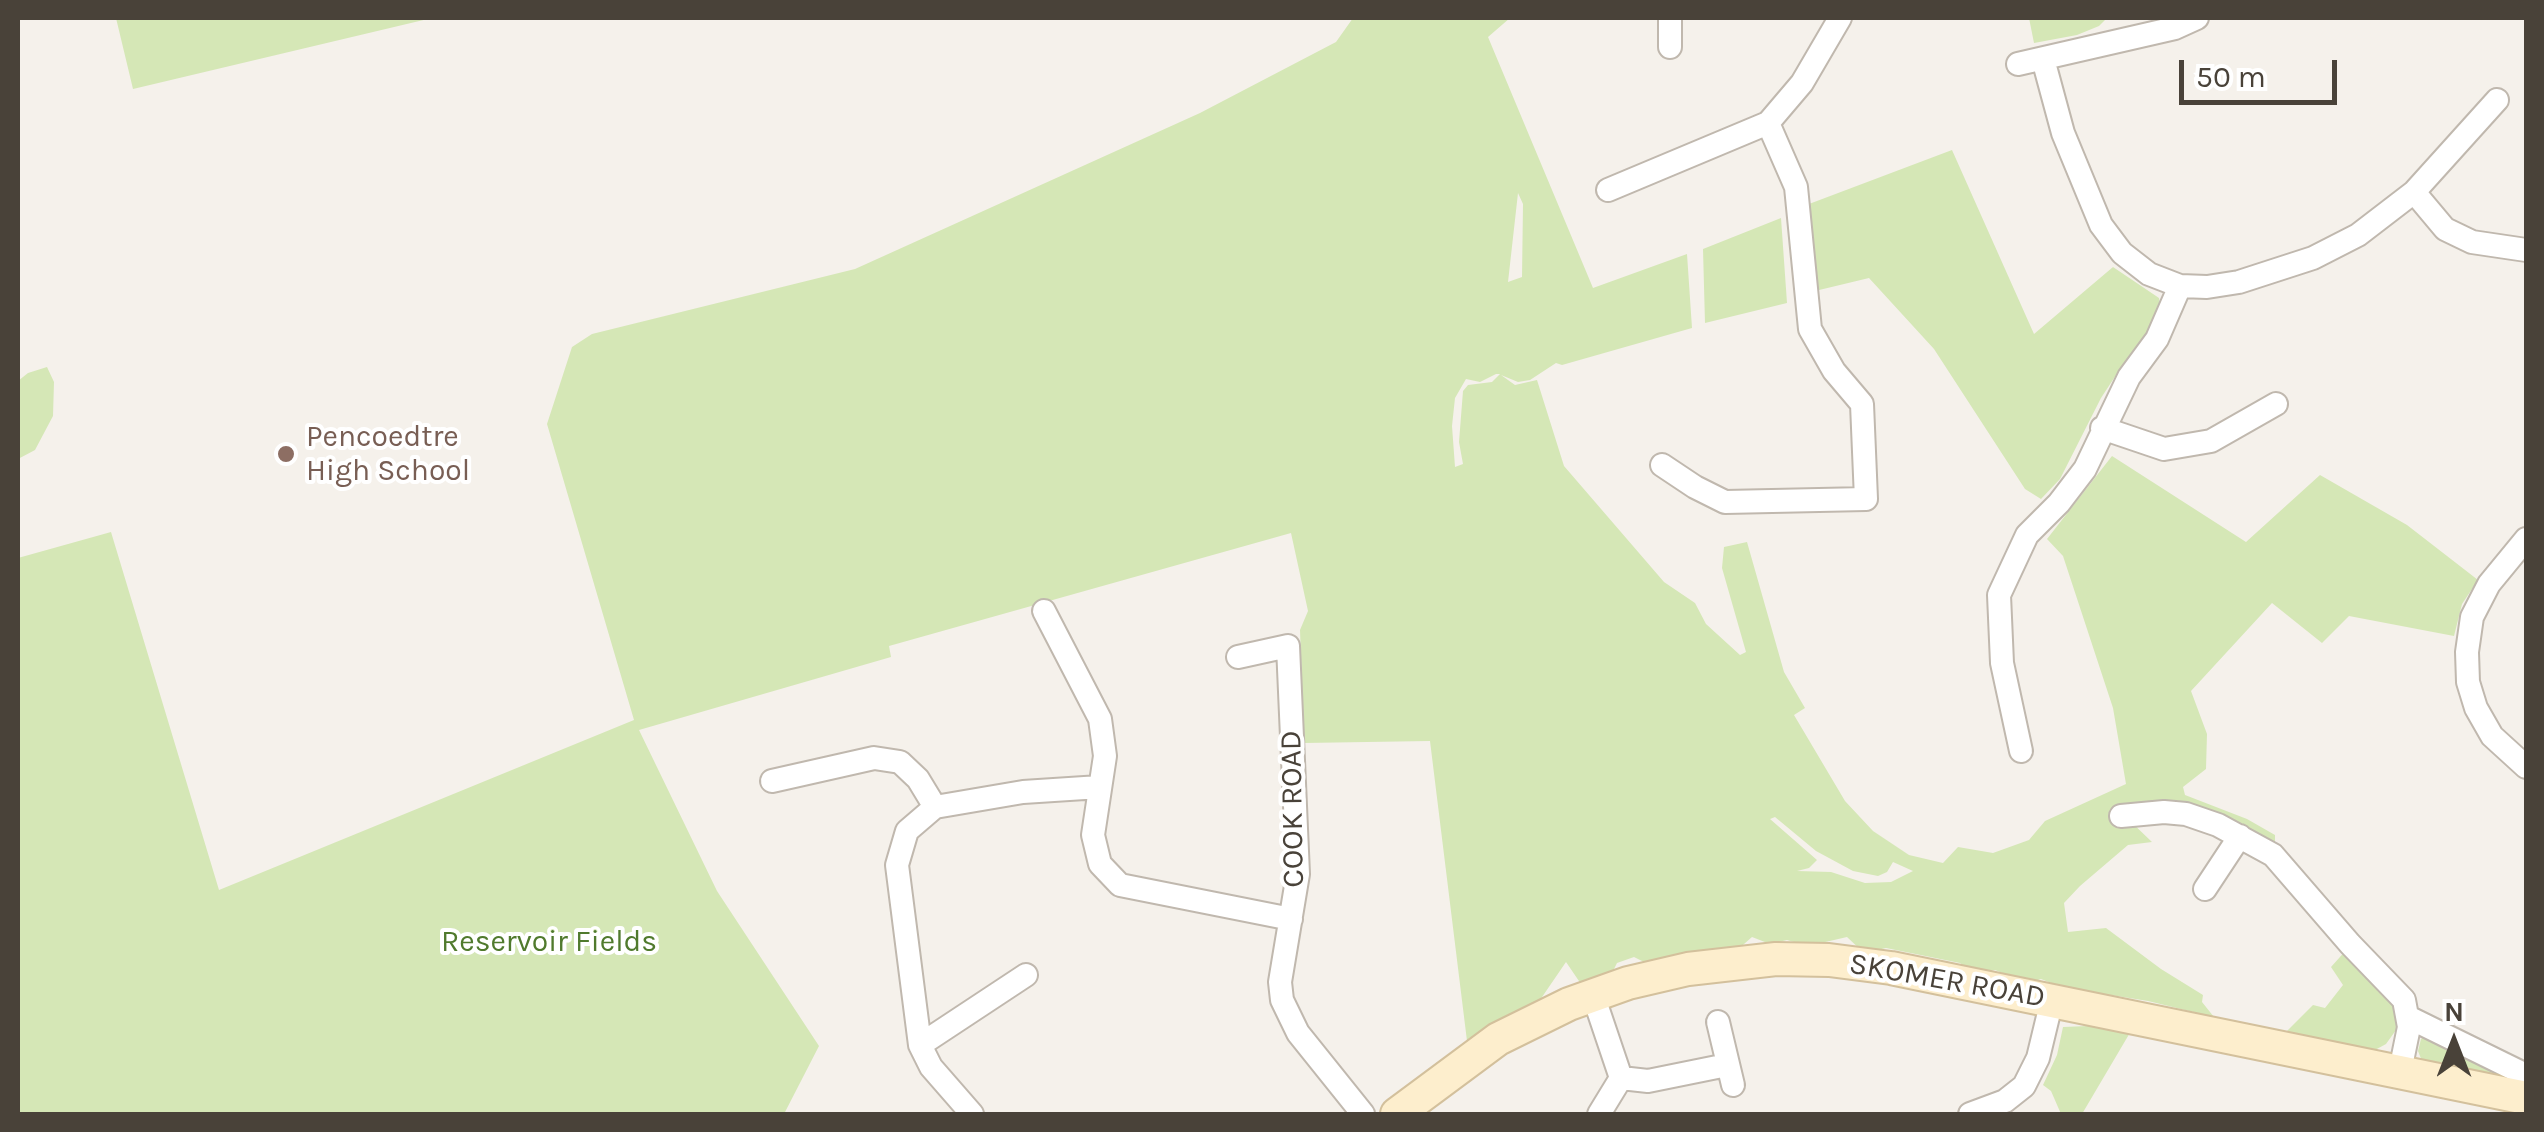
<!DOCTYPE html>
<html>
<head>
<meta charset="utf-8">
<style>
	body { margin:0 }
	#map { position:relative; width:2544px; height:1132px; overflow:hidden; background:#f5f1eb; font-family:Karla,sans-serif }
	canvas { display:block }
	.frame { position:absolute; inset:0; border:20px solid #494239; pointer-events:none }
	.north { position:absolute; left:2404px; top:992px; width:100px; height:100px; -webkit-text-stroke:8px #fff; paint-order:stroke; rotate:0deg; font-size:28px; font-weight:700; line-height:40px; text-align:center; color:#494239 }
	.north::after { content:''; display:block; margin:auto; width:35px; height:45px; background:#494239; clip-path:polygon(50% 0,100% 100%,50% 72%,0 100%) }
	.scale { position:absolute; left:2179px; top:60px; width:158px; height:45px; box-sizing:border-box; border:5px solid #494239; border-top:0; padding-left:12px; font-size:30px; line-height:35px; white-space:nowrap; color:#494239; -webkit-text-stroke:8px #fff; paint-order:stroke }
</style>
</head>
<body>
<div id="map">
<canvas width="2544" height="1132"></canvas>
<div class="frame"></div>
<div class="north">N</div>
<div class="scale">50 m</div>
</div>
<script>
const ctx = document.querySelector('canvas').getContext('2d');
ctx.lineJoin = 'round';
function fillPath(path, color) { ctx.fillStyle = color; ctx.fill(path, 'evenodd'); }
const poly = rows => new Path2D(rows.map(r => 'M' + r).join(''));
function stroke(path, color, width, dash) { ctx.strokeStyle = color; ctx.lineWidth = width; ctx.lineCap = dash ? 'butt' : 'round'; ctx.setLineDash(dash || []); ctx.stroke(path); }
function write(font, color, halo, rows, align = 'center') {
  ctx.font = font + ' Karla,sans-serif'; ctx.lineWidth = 8; ctx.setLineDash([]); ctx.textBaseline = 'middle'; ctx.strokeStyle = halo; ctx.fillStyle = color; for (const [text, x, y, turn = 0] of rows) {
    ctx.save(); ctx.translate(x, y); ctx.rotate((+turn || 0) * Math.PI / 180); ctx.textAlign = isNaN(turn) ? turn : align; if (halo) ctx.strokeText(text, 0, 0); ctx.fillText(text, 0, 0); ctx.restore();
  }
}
const green = poly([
	[116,18,432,18,133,89],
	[1353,18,1510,18,1488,37,1593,288,1687,254,1692,328,1562,365,1556,363,1530,380,1518,382,1501,375,1515,385,1537,380,1564,466,1664,582,1695,603,1706,624,1740,655,1746,652,1722,568,1724,547,1747,542,1784,672,1805,708,1794,715,1845,801,1873,831,1909,855,1943,863,1958,847,1993,853,2029,840,2045,821,2126,784,2113,708,2063,556,2047,539,2112,456,2246,542,2320,475,2407,525,2478,580,2462,604,2454,636,2349,616,2322,643,2272,603,2191,691,2207,734,2206,769,2183,787,2185,795,2247,819,2275,835,2275,842,2270,844,2237,827,2127,818,2152,842,2128,845,2080,886,2064,903,2068,932,2106,928,2161,969,2203,995,2202,1002,2214,1017,2148,1001,2092,992,2079,994,2041,979,2028,983,1995,970,1974,974,1960,963,1886,948,1864,953,1847,937,1808,946,1787,940,1770,944,1752,937,1728,958,1654,967,1634,957,1617,963,1613,971,1581,984,1566,962,1540,1000,1467,1041,1430,741,1304,743,1300,630,1308,611,1291,533,889,646,891,657,639,730,717,891,819,1046,784,1114,18,1114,18,558,111,532,219,890,634,720,547,424,572,347,592,334,855,269,1200,113,1336,42],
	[1518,193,1523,204,1522,277,1508,282],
	[1496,374,1500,374,1492,382,1468,385,1463,391,1459,442,1463,464,1455,467,1452,426,1455,398,1466,379,1480,382],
	[1775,817,1816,851,1853,871,1878,876,1887,872,1893,862,1913,871,1891,882,1865,883,1831,872,1797,871,1809,868,1817,860,1770,819],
	[2029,18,2107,18,2099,26,2077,35,2034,43],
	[1952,150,2034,334,2113,267,2159,298,2161,310,2145,341,2120,369,2101,398,2060,479,2041,499,2025,489,1934,349,1869,278,1815,291,1809,204],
	[1781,218,1787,303,1705,323,1703,249],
	[47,367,54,382,53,416,35,450,18,459,18,381,28,373],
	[2348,948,2376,969,2398,1013,2396,1030,2386,1044,2375,1050,2286,1032,2313,1005,2325,1008,2343,985,2331,967],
	[2088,1026,2131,1031,2082,1114,2061,1114,2051,1091,2043,1085,2057,1055,2063,1027],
	[2427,1034,2526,1085,2422,1061,2418,1051,2421,1039]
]);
const street = poly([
	[1670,18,1670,47],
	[2043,59,2063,133,2101,225,2122,253,2149,274,2180,286,2207,287,2239,282,2313,258,2358,235,2414,192,2445,229,2472,242,2526,250],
	[2018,64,2175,28,2197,18],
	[1608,190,1768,123,1802,83,1840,18],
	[2414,192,2497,100],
	[2102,428,2164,449,2211,441,2276,404],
	[1662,465,1695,487,1725,502,1866,499,1862,404,1834,371,1810,329,1796,187,1768,123],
	[2526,539,2489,584,2472,617,2467,652,2468,682,2476,708,2492,736,2526,767],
	[1044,611,1100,719,1105,756,1093,835,1100,864,1120,885,1291,919],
	[1238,657,1288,646,1298,874,1280,982,1282,1000,1298,1033,1363,1114],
	[2021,751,2002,663,1999,595,2027,535,2059,503,2085,469,2129,377,2157,339,2180,286],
	[772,781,874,758,900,762,918,779,935,807],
	[2121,816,2164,812,2186,814,2218,825,2273,855,2350,944,2404,1000,2409,1027,2400,1071],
	[2205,889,2240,836],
	[1593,995,1621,1078,1599,1114],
	[2408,1017,2524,1074],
	[1718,1022,1733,1085],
	[920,1045,1026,975],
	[1621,1078,1648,1081,1727,1065],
	[972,1114,931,1067,920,1045,897,865,907,831,935,807,1023,792,1100,787],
	[1970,1114,2005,1101,2024,1086,2038,1058,2052,1000]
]);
const secondary = poly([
	[1397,1114,1498,1039,1569,1004,1628,983,1688,969,1776,959,1829,960,1891,968,2526,1098]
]);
const markers = [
	[286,454,10,"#8d6e63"]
];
const educationNames = [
	["Pencoedtre",306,437],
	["High School",306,471]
];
const streetNames = [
	["COOK ROAD",1293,809,-91],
	["SKOMER ROAD",1947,981,10]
];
const parkNames = [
	["Reservoir Fields",549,942]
];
fillPath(green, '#d5e7b6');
stroke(street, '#c0b8ae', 26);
stroke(secondary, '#d3c09c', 36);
stroke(street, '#fff', 22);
stroke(secondary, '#fdeecd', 32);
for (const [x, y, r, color] of markers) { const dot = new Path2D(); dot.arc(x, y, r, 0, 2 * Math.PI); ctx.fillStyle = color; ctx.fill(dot); stroke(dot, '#fff', 4); }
write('30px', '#785e54', '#fff', educationNames, 'left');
write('30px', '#494239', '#fff', streetNames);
write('30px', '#507a2d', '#fff', parkNames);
</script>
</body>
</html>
